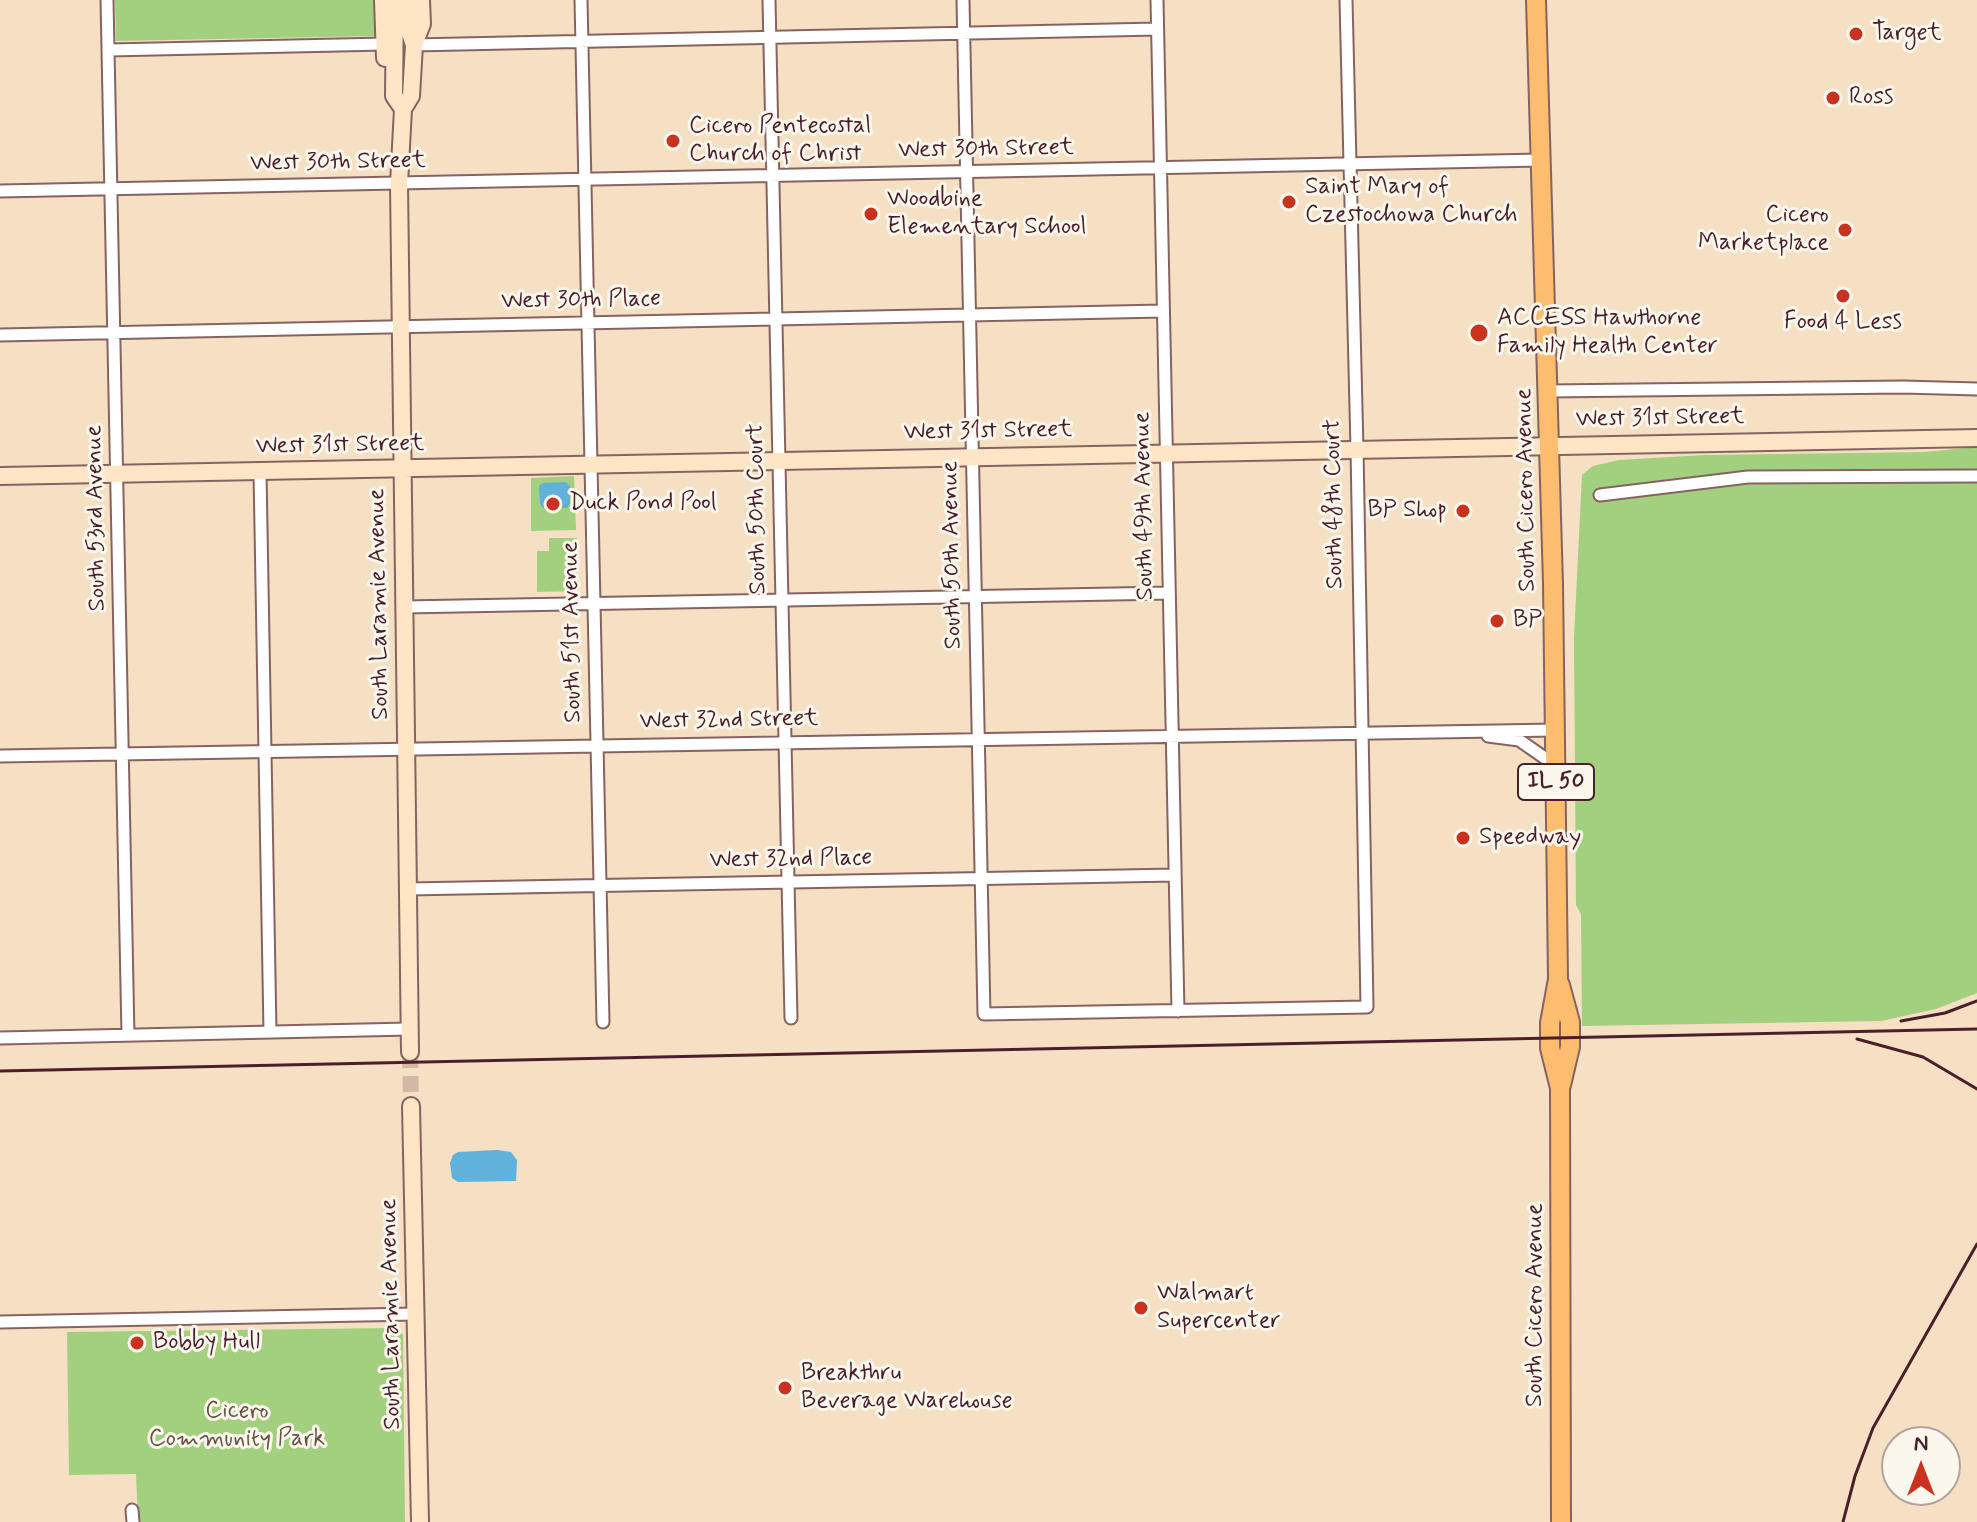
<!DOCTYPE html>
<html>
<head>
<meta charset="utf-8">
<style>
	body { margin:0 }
	#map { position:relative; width:1977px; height:1522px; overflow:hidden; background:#f5e0c4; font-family:Mynerve,sans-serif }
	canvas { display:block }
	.north { position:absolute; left:1881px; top:1426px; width:80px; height:80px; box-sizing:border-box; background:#fbf7ec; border:2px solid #b4a19f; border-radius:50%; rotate:0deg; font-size:22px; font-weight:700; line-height:32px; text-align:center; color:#4a1f2b }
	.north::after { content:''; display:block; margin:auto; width:28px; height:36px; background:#c8321e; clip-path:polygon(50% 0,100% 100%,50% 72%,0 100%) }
</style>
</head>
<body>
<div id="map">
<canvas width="1977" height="1522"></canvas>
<div class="north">N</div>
</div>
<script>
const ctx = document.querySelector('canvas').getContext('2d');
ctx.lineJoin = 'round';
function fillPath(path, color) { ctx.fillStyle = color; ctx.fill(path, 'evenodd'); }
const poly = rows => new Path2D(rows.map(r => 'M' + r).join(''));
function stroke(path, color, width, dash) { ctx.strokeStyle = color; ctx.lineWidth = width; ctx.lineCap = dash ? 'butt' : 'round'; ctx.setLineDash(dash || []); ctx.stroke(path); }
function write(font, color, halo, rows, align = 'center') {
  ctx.font = font + ' Mynerve,sans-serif'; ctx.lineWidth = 6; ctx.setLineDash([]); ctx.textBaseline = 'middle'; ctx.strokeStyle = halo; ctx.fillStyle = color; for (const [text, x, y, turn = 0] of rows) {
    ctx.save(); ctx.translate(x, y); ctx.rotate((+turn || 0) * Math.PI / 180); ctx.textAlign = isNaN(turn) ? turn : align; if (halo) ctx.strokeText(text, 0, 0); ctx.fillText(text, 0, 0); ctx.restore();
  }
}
const green = poly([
	[115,0,376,0,376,36,116,41],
	[1977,447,1977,993,1936,1009,1881,1021,1582,1026,1581,914,1576,905,1574,637,1582,475,1593,466,1619,460,1704,455,1924,452],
	[574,476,576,530,531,531,531,478],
	[549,538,577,538,577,591,537,592,537,551,549,551],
	[393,1328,398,1329,403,1335,405,1522,138,1522,136,1474,69,1475,67,1332]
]);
const water = poly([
	[566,482,570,486,570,504,567,508,543,508,540,504,539,486,543,483],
	[497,1150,511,1152,517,1160,516,1181,458,1182,452,1178,450,1163,453,1155,458,1152]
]);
const secondaryTunnel = poly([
	[410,1052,411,1106]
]);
const minor = poly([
	[107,0,128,1035],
	[581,0,603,1022],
	[769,0,791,1018],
	[963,0,984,1014,1367,1007,1357,449,1346,0],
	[1157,0,1178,1011],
	[414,45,1157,29],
	[109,50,385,44],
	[0,191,1541,160],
	[0,335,1163,311],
	[1548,391,1903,387,1977,389],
	[260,472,270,1032],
	[1600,495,1748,477,1977,476],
	[404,607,1169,593],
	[1488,736,1519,740,1555,765],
	[0,756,1555,730],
	[408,889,1175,875],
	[0,1038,409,1029],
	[0,1322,415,1314],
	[132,1510,133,1522]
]);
const secondary = poly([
	[383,0,385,58],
	[395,0,394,96,403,109],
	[407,0,408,27,414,45,411,96,403,109,399,184,410,1052],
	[414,45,422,24,421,0],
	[0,476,1977,438],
	[411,1106,420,1522]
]);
const primary = poly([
	[1536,0,1553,584,1558,979,1550,1023,1550,1048,1560,1088,1561,1522],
	[1560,985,1570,1022,1570,1047,1561,1085]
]);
const rail = poly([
	[1901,1021,1945,1013,1977,1001],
	[1857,1039,1923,1057,1977,1089],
	[0,1071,1977,1029],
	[1843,1522,1855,1476,1873,1428,1977,1244]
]);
const markers = [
	[1856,34,8,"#c8321e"],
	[1833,98,8,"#c8321e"],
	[673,141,8,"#c8321e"],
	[1289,202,8,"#c8321e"],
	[871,214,8,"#c8321e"],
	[1845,230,8,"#c8321e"],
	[1843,296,8,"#c8321e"],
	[1479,333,10,"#c8321e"],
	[553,504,8,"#c8321e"],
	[1463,511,8,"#c8321e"],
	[1497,621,8,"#c8321e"],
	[1463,838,8,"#c8321e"],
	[1141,1308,8,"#c8321e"],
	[137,1343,8,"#c8321e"],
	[785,1388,8,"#c8321e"]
];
const shields = [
	[1556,782,76]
];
const shieldNames = [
	["IL 50",1556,782]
];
const poiNames = [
	["Target",1872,34],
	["Ross",1849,98],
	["Cicero Pentecostal",689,127],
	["Church of Christ",689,155],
	["Saint Mary of",1305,188],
	["Czestochowa Church",1305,216],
	["Woodbine",887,200],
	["Elementary School",887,228],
	["Cicero",1829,216,"right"],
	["Marketplace",1829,244,"right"],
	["ACCESS Hawthorne",1497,319],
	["Family Health Center",1497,347],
	["Food 4 Less",1843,323,"center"],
	["Duck Pond Pool",569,504],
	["BP Shop",1447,511,"right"],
	["BP",1513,621],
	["Speedway",1479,838],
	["Walmart",1157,1294],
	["Supercenter",1157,1322],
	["Bobby Hull",153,1343],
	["Breakthru",801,1374],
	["Beverage Warehouse",801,1402]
];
const streetNames = [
	["West 30th Street",986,150,-1],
	["West 30th Street",338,163,-1],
	["West 30th Place",581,301,-1],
	["West 31st Street",1660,419,-1],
	["West 31st Street",988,432,-1],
	["West 31st Street",340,446,-1],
	["South Cicero Avenue",1527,490,-91],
	["South 48th Court",1335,504,-91],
	["South 49th Avenue",1145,506,-91],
	["South 50th Court",758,509,-91],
	["South 53rd Avenue",97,518,-91],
	["South 50th Avenue",953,555,-91],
	["South Laramie Avenue",380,604,-91],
	["South 51st Avenue",573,632,-91],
	["West 32nd Street",729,721,-1],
	["West 32nd Place",791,860,-1],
	["South Cicero Avenue",1536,1305,-90],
	["South Laramie Avenue",392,1314,-91]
];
const parkNames = [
	["Cicero",237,1412],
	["Community Park",237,1440]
];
fillPath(green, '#a2d07e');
fillPath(water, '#60b1db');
stroke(secondaryTunnel, '#d3b9a5', 16, [16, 8]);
stroke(minor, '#866361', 15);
stroke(secondary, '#866361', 20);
stroke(primary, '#866361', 22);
stroke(minor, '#fff', 11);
stroke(secondary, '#fee5c5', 16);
stroke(primary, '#fcbd6e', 18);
stroke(rail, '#4a1f2b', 3);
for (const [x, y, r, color] of markers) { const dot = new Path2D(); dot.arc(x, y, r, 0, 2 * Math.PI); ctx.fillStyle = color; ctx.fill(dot); stroke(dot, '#fbf7ec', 3); }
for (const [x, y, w] of shields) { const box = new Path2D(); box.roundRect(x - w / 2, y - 18, w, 36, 6); ctx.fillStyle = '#fbf7ec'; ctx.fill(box); stroke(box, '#4a1f2b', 2); }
write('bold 22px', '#4a1f2b', null, shieldNames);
write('24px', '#4a1f2b', '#fbf7ec', poiNames, 'left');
write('24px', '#4a1f2b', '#fbf7ec', streetNames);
write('24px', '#645444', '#fbf7ec', parkNames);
</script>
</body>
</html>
